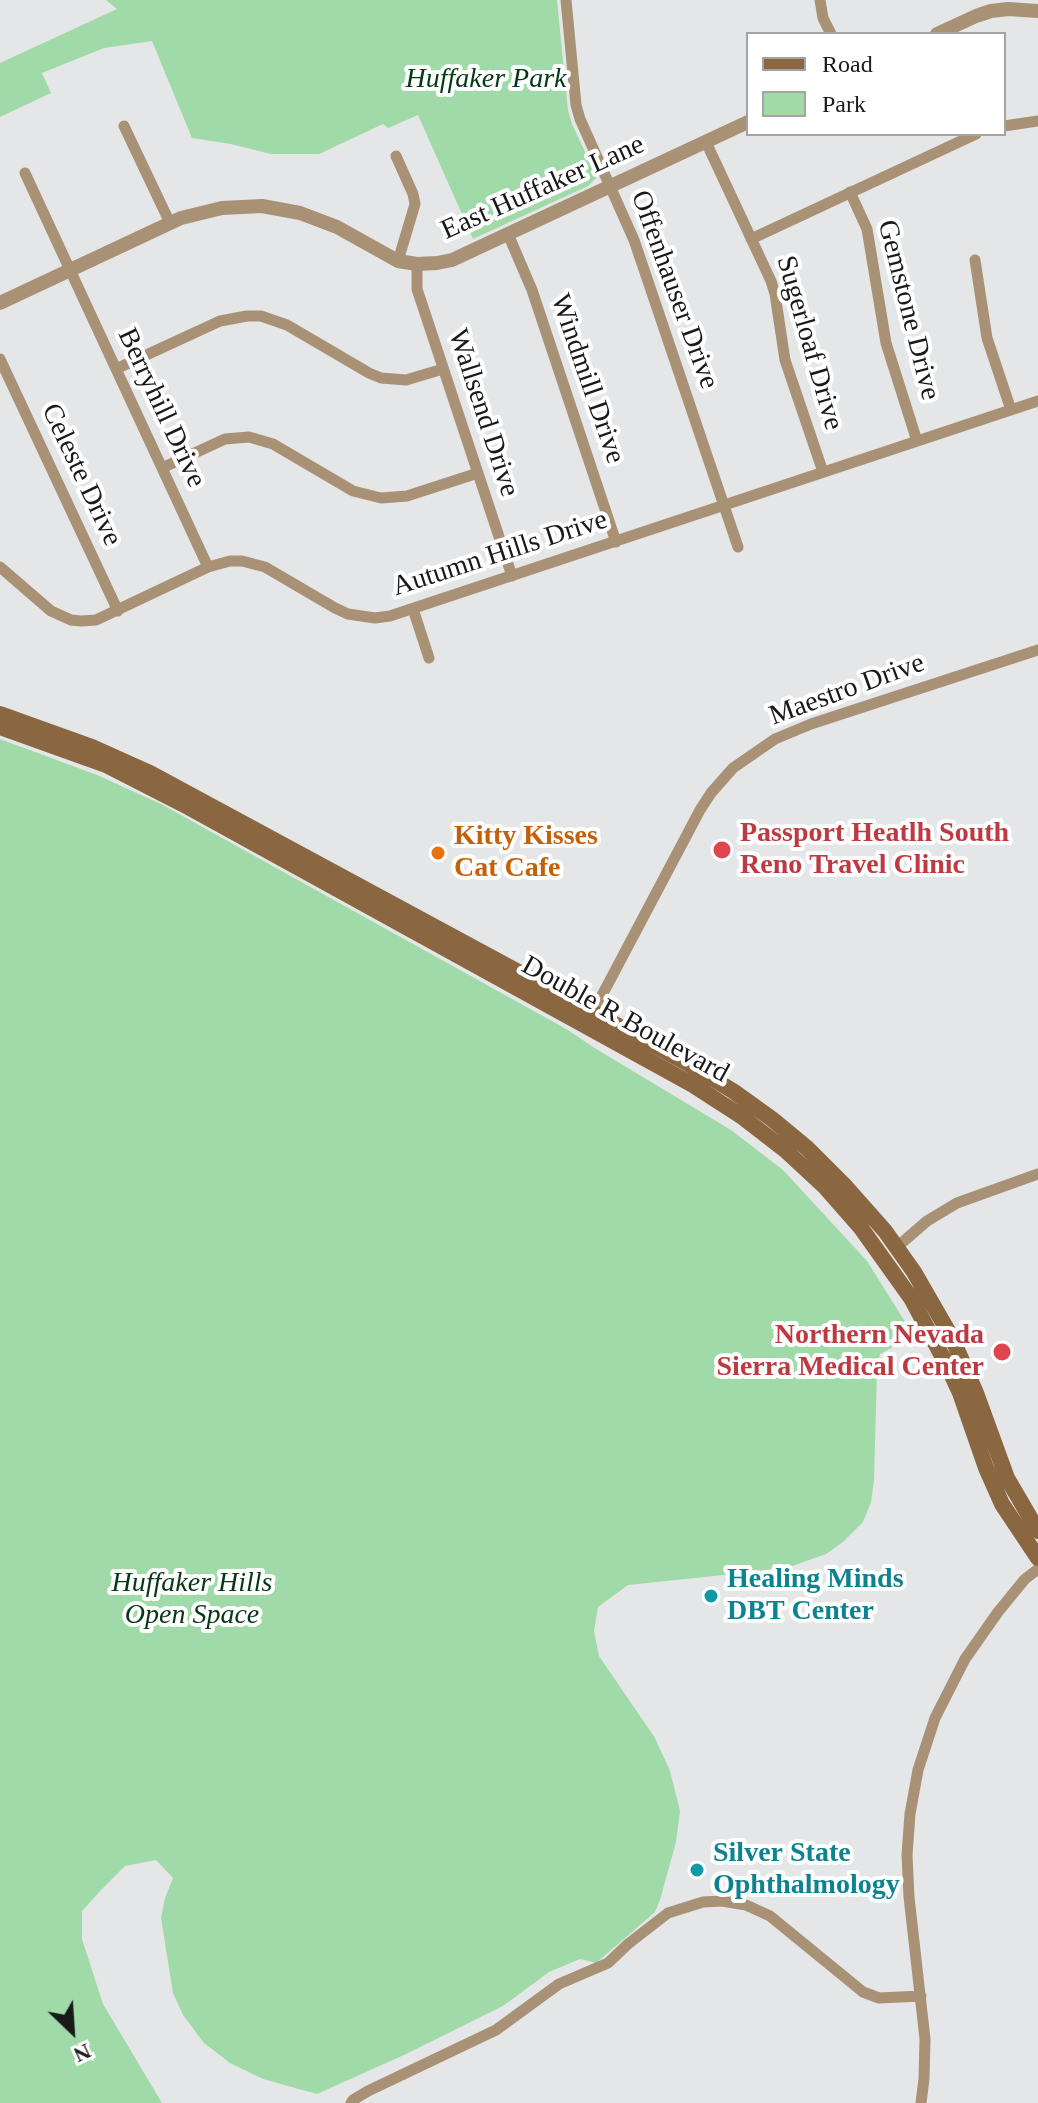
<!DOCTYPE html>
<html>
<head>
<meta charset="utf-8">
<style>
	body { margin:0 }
	#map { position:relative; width:1038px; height:2103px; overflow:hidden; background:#e5e6e7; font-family:"Times New Roman",serif }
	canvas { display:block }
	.legend { position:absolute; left:746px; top:32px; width:260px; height:104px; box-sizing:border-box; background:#fff; border:2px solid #a3a3a3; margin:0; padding:10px 14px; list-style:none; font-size:24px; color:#191919 }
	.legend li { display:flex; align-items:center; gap:16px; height:40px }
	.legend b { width:40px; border:2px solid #a3a3a3 }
	.north { position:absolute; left:32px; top:1991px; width:80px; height:80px; -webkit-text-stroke:6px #fff; paint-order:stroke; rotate:155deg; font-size:22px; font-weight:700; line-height:32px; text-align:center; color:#191919 }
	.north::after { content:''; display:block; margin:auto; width:28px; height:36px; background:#191919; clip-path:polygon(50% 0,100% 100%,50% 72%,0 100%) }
</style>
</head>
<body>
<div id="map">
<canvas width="1038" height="2103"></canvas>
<ul class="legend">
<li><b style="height:10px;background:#8a6740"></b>Road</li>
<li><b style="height:22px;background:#a0daa8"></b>Park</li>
</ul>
<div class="north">N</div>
</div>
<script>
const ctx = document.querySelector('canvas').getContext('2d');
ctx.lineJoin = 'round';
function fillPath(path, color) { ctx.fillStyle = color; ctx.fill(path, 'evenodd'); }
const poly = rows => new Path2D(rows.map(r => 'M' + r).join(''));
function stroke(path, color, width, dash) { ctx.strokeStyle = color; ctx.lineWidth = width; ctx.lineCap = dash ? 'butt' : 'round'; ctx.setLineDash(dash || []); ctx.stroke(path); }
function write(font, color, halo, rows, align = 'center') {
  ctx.font = font + ' "Times New Roman",serif'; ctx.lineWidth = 8; ctx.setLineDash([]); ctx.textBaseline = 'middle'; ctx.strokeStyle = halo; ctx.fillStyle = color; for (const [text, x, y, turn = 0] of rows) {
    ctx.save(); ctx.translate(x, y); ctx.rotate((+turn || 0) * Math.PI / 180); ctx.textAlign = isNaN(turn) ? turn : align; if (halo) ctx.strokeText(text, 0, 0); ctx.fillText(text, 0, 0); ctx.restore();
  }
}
const green = poly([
	[106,0,557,0,568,110,572,124,595,173,596,178,588,186,473,239,418,115,388,128,383,124,319,154,271,154,231,144,192,138,152,41,104,48,42,73,51,93,0,117,0,63,117,9],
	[0,739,97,775,161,804,568,1030,593,1047,731,1130,783,1170,867,1261,914,1336,880,1354,877,1370,874,1480,871,1502,863,1522,843,1542,826,1554,792,1566,752,1572,628,1585,598,1607,594,1631,599,1656,655,1738,670,1771,680,1811,676,1842,660,1900,655,1912,596,1963,580,1959,549,1972,503,2006,406,2054,317,2094,263,2079,230,2063,204,2043,183,2015,173,1993,161,1918,165,1898,173,1878,156,1860,125,1866,103,1888,82,1911,82,1939,103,2004,162,2103,0,2103]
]);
const minor = poly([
	[566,0,576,105,580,119,634,240,738,547],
	[820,0,823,18,831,34],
	[124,126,170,223],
	[1004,126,1038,121],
	[706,142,771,281,775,294,785,360,823,472],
	[396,156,413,194,415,204,398,261],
	[25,173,208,567],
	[850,192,867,229,886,343,917,441],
	[508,234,532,290,616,542],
	[751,239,976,134],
	[975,260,987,338,1011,410],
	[417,264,417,289,512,576],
	[0,359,118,611],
	[116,369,220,321,247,316,261,316,287,325,369,373,381,378,406,380,443,369],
	[162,468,225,439,249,437,273,444,353,491,381,498,407,496,478,473],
	[0,567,51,611,71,620,81,621,96,620,208,567,230,561,242,561,265,567,335,608,348,614,375,618,390,616,1038,401],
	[413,609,429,658],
	[590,1018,700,810,711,793,733,768,775,739,811,724,1038,650],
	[897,1247,927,1221,957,1203,1038,1174],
	[351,2103,353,2100,368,2091,496,2030,559,1984,608,1963,628,1944,668,1913,703,1902,722,1901,746,1905,770,1916,863,1992,879,1998,921,1996],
	[921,2103,924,2079,925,2039,909,1897,907,1855,910,1814,918,1770,935,1718,965,1659,998,1612,1025,1579,1038,1569]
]);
const tertiary = poly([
	[937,34,976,16,991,11,1008,9,1038,11],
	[0,303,181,218,222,208,262,206,300,213,337,227,398,261,417,264,437,263,452,260,748,122]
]);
const secondary = poly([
	[0,714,92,747,150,773,685,1062,733,1091,772,1119,807,1148,846,1187,885,1231,914,1272,952,1338,976,1393,1007,1478,1038,1531],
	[0,727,106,765,190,808,693,1085,741,1116,785,1150,825,1187,861,1228,911,1298,948,1367,960,1393,986,1468,1002,1504,1038,1558]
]);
const markers = [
	[722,850,10,"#e0444e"],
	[438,853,8,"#e8710a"],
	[1002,1352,10,"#e0444e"],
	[711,1596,8,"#0f9aa8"],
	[697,1870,8,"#0f9aa8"]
];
const parkNames = [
	["Huffaker Park",486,80],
	["Huffaker Hills",192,1584],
	["Open Space",192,1616]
];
const streetNames = [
	["East Huffaker Lane",543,188,-24],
	["Offenhauser Drive",674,290,70],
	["Gemstone Drive",908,310,76],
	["Sugerloaf Drive",809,343,74],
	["Windmill Drive",587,379,71],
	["Berryhill Drive",161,408,65],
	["Wallsend Drive",483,413,72],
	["Celeste Drive",81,475,65],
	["Autumn Hills Drive",500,554,-18],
	["Maestro Drive",847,690,-20],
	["Double R Boulevard",625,1020,29]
];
const healthNames = [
	["Passport Heatlh South",740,834],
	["Reno Travel Clinic",740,866],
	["Northern Nevada",984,1336,"right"],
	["Sierra Medical Center",984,1368,"right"]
];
const foodNames = [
	["Kitty Kisses",454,837],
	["Cat Cafe",454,869]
];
const cultureNames = [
	["Healing Minds",727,1580],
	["DBT Center",727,1612],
	["Silver State",713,1854],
	["Ophthalmology",713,1886]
];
fillPath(green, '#a0daa8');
stroke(minor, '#a99176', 11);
stroke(tertiary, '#a99176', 14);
stroke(secondary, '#8a6740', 16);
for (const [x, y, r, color] of markers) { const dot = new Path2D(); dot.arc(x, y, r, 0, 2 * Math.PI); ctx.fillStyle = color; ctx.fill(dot); stroke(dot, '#fff', 3); }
write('italic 28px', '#053814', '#fff', parkNames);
write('28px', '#191919', '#fff', streetNames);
write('bold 28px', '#be3a42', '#fff', healthNames, 'left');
write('bold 28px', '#c56008', '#fff', foodNames, 'left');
write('bold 28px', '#0d838f', '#fff', cultureNames, 'left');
</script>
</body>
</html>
